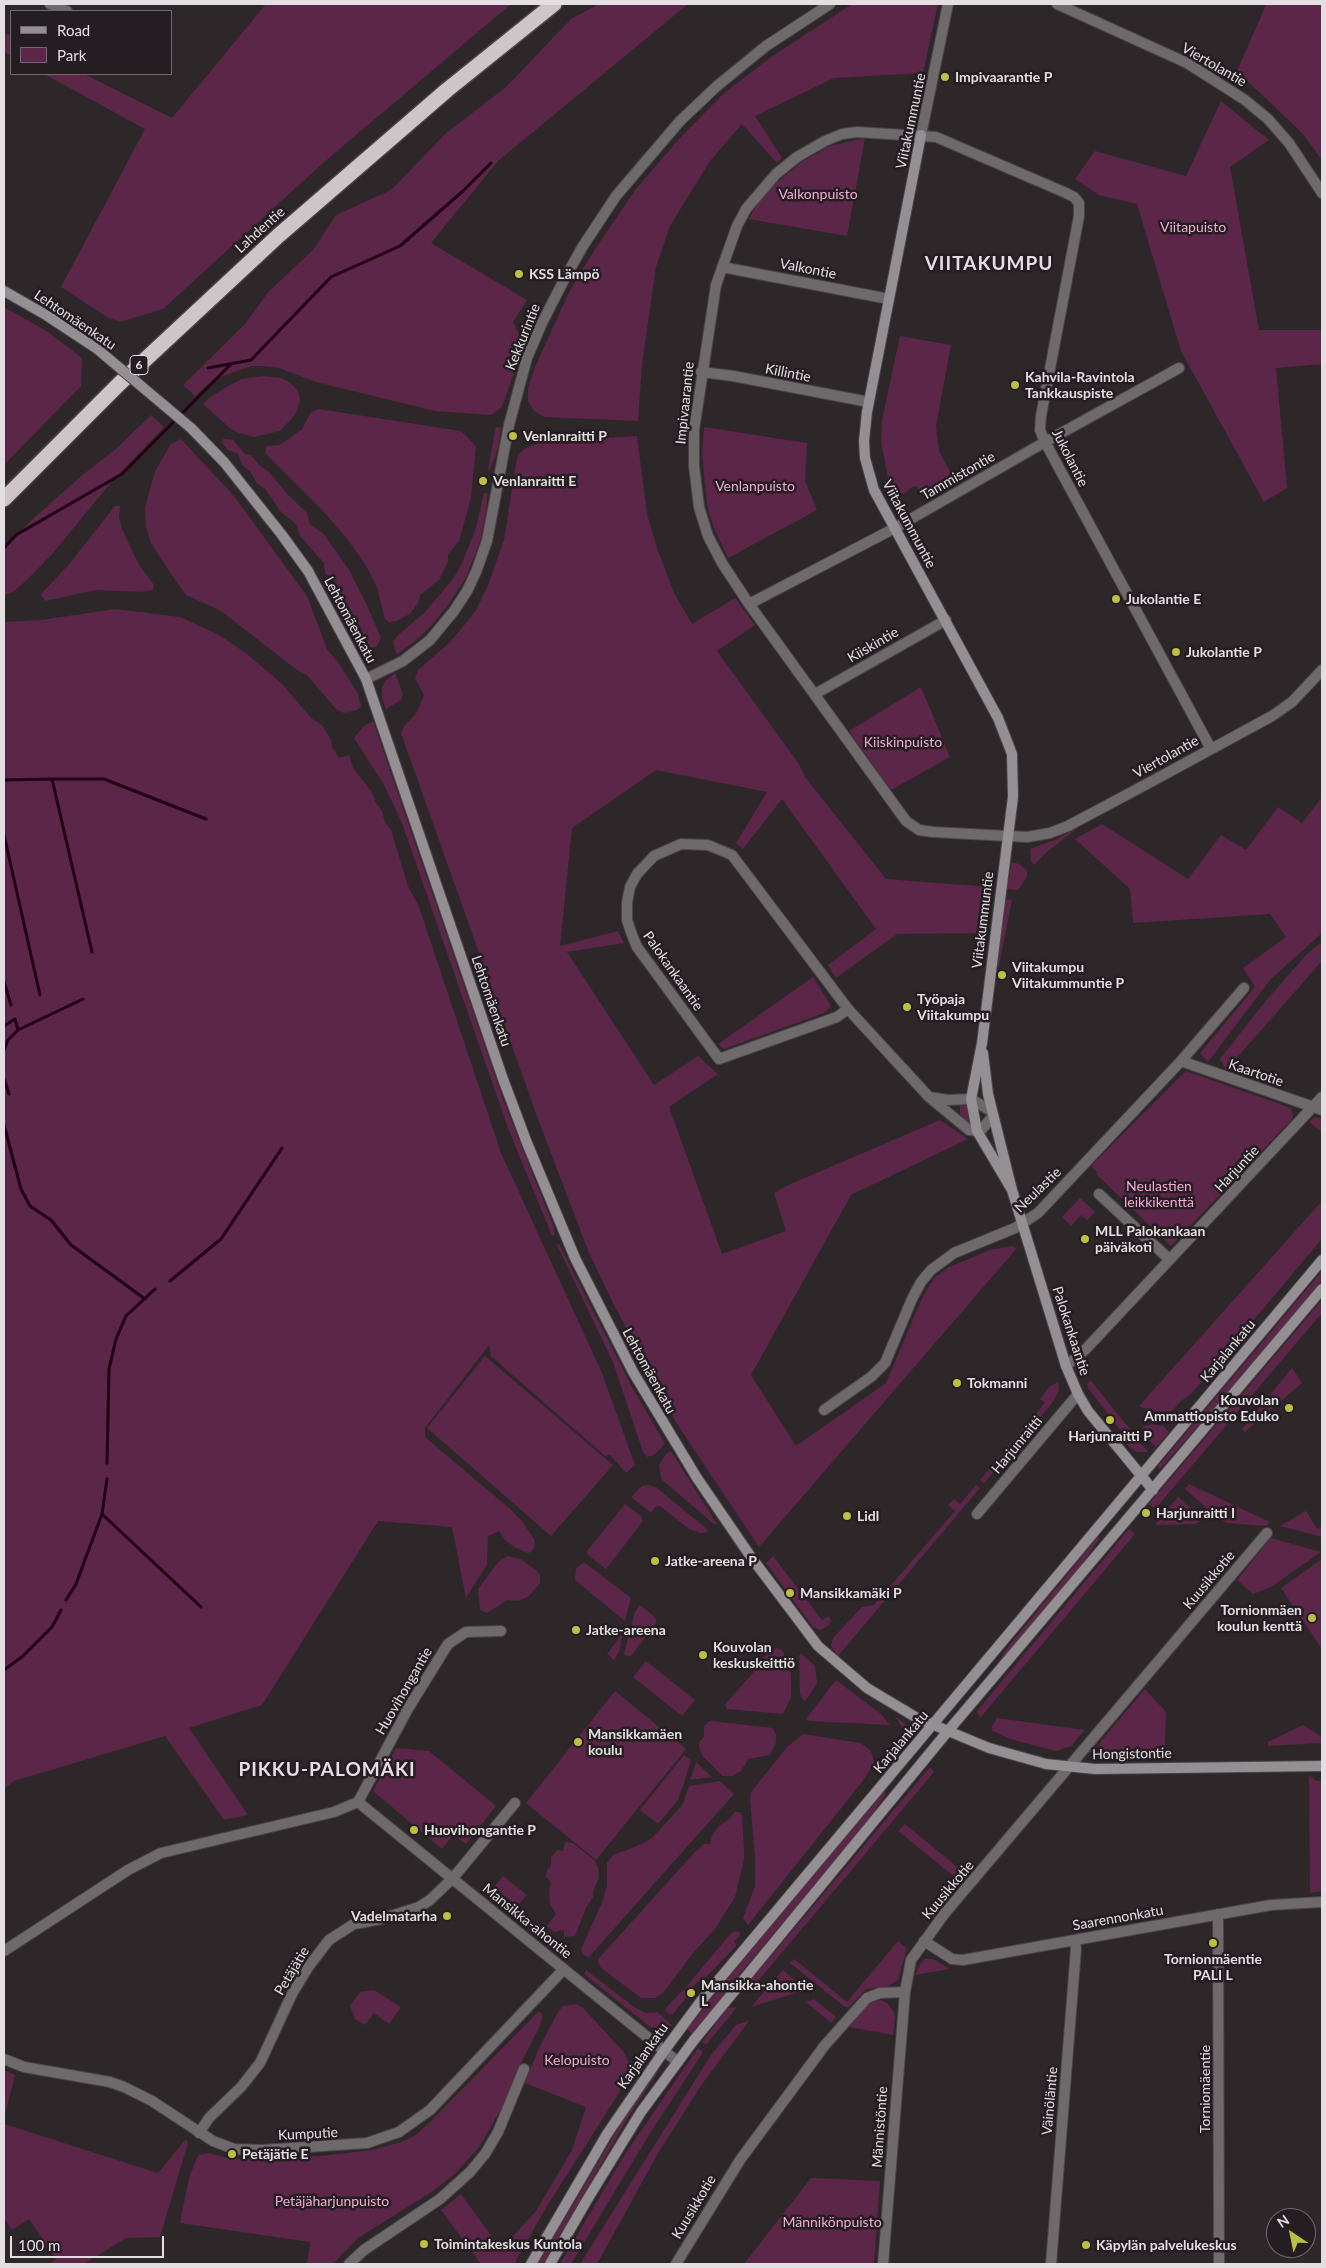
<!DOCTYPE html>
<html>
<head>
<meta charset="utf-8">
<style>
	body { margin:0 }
	#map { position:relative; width:1326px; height:2268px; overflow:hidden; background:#2e272a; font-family:Lato,sans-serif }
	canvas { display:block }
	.frame { position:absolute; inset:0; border:5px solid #e3dee1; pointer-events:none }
	.legend { position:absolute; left:10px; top:10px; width:162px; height:65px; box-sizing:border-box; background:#241d21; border:1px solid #706a6e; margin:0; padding:6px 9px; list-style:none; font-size:15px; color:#e3dee1 }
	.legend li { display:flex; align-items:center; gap:10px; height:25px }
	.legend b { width:25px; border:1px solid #706a6e }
	.north { position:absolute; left:1266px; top:2208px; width:50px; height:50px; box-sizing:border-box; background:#241d21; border:1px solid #706a6e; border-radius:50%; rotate:326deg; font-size:14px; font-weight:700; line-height:20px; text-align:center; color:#e3dee1 }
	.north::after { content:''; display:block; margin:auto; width:18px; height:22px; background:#bcbf44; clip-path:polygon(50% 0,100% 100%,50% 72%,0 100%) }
	.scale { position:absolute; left:10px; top:2236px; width:154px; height:22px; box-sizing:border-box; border:2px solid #e3dee1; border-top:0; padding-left:6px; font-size:15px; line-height:18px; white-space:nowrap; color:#e3dee1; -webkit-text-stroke:4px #241d21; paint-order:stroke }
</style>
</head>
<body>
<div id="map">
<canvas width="1326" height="2268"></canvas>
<div class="frame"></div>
<ul class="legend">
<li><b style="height:6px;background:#948f92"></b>Road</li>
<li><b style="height:14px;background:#5b2647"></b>Park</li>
</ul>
<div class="north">N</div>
<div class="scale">100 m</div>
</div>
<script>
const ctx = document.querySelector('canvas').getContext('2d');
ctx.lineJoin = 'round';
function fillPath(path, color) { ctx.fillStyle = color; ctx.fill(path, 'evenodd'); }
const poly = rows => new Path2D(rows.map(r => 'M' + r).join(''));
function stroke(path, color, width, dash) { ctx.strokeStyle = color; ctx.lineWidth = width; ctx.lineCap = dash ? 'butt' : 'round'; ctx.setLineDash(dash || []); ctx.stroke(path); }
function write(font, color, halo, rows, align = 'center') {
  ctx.font = font + ' Lato,sans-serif'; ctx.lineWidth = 5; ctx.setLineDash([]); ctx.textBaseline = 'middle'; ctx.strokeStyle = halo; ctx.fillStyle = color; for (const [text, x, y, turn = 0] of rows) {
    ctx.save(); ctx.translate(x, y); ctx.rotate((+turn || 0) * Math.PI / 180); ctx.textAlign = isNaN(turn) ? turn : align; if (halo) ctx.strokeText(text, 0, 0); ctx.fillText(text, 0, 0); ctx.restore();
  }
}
const green = poly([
	[266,4,511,4,323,163,163,309,120,322,107,317,61,287,145,129,44,74,84,74,172,118],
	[599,4,688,4,498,161,431,243,527,300,513,322,517,331,526,339,502,407,491,415,435,411,316,382,279,368,262,366,251,366,223,376,207,385,195,396,183,385,245,324,269,291,313,250,336,215,387,192,394,187,445,134,506,87,571,19],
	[852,4,938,4,923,73,834,78,755,116,782,158,777,163,742,124,710,161,670,226,656,267,642,364,638,421,544,417,534,411,528,401,528,388,535,367,569,292,595,249,636,189,679,139,723,94,771,57],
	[1265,4,1322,4,1322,160,1303,134,1237,71,1266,5],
	[4,33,11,36,11,56,4,52],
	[1221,101,1269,140,1230,167,1259,330,1322,330,1322,364,1276,368,1287,488,1264,502,1181,351,1137,204,1099,195,1075,179,1095,151,1186,176],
	[865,138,847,236,749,219,760,199,768,190,800,163,830,146],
	[4,307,48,332,82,358,81,386,4,465],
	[900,336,951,345,936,426,939,451,954,479,926,493,921,493,917,486,910,488,906,493,896,495,890,488,881,442,882,420],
	[264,376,281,378,288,381,297,389,299,395,300,401,295,415,280,431,254,437,239,433,231,429,203,404,209,398,228,386,242,379],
	[319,409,461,431,476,446,471,498,459,541,448,554,448,562,439,580,420,595,418,603,410,614,396,621,389,622,385,619,377,587,365,564,348,540,323,511,265,453,267,446,280,445,302,429,311,412],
	[151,415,164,427,108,486,53,553,27,580,13,592,4,595,4,548,35,517,80,477,117,448],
	[496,427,501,428,498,448,490,470,488,469],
	[704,427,807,443,805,481,817,510,728,558,713,526,707,504,702,454],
	[637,436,647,514,658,551,675,595,692,624,735,598,755,625,717,651,799,764,805,777,886,879,990,887,983,933,897,934,836,978,828,965,876,929,782,799,743,849,736,843,767,792,656,770,572,828,560,946,618,931,624,943,567,952,654,1085,698,1056,718,1074,669,1107,722,1254,786,1231,774,1193,786,1186,940,1120,968,1139,851,1195,751,1375,796,1446,886,1383,923,1296,935,1277,949,1267,990,1250,1012,1246,1017,1248,759,1547,677,1424,614,1305,589,1253,538,1119,401,733,404,726,416,714,424,695,415,678,418,670,449,643,462,628,476,610,487,588,504,540,517,458,520,453,526,448,541,442],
	[181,439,234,496,307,596,327,649,340,665,358,694,361,706,357,710,344,713,336,709,308,676,297,670,221,611,186,595,171,574,151,543,146,527,145,508,155,471,171,444],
	[223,439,233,440,245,454,252,456,259,465,269,472,290,497,307,513,310,525,323,533,349,570,366,603,381,638,377,646,372,648,369,646,364,640,361,628,334,581,325,573,324,563,300,536,296,524,281,512,266,490,256,482,250,471,242,465,238,454,228,450,222,443],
	[484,493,487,493,487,506,480,542,465,579,448,605,431,626,414,642,397,654,393,643,396,637,425,612,453,579,462,563,475,531],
	[115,506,120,506,119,517,122,529,139,565,154,585,153,590,141,592,96,590,45,601,41,594,70,563],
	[115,609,180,617,219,635,246,653,283,685,311,718,322,725,331,740,332,747,339,758,349,755,353,768,371,791,376,803,382,811,385,823,391,830,408,886,419,907,501,1153,602,1373,635,1465,626,1473,610,1455,605,1456,491,1356,489,1345,425,1428,425,1437,510,1509,522,1521,534,1539,535,1546,531,1552,527,1553,516,1548,506,1541,499,1531,488,1536,487,1565,466,1598,452,1527,378,1521,262,1705,189,1728,248,1815,224,1820,165,1736,14,1781,4,1789,4,622,41,620],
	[395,673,403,694,401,700,386,709,382,698,382,687,386,680],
	[921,687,950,757,891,790,849,731],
	[373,721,504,1102,553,1225,555,1235,552,1236,508,1128,402,823,383,783,354,738,363,727],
	[1322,797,1322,933,1270,980,1208,1062,1200,1053,1255,987,1243,968,1286,937,1270,914,1133,923,1130,889,1075,839,1102,824,1188,879,1221,835,1246,850,1278,807,1302,823],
	[1080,826,1048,851,1034,865,1031,861,1030,849,1055,840],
	[1012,862,1019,864,1027,870,1027,877,1018,890,1007,889],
	[1006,899,1012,900,999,966,997,966],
	[1322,942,1322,961,1226,1070,1220,1059,1268,998,1307,954],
	[813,977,830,1004,830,1008,824,1013,727,1048,724,1049,718,1044],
	[1186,1071,1291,1108,1293,1118,1171,1246,1096,1174,1097,1172,1091,1166],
	[960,1105,968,1106,969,1125,960,1118],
	[1315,1117,1322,1119,1322,1132,1309,1122],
	[1080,1198,1095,1212,1087,1220,1081,1215,1071,1226,1062,1217],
	[1322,1201,1322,1239,1191,1394,1181,1401,1170,1413,1148,1410,1139,1406],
	[559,1244,630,1383,665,1444,654,1455,647,1457,643,1452,613,1362,557,1245],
	[1322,1271,1322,1280,1229,1391,1159,1470,1158,1466],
	[1322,1300,1322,1313,1155,1509,1149,1504],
	[485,1356,613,1465,551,1536,427,1428],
	[1292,1368,1302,1383,1245,1432,1242,1429],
	[1090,1381,1092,1382,1148,1452,1137,1452,1130,1448,1120,1436,1122,1432,1088,1388,1087,1384],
	[1058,1382,1059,1390,1053,1402,984,1483,980,1480,1045,1403,1040,1399,1049,1387],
	[1152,1424,1163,1426,1169,1432,1156,1447,1142,1433,1143,1427],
	[671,1451,717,1524,715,1525,661,1479,659,1465,666,1454],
	[1189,1484,1270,1522,1266,1526,1227,1523,1220,1520,1185,1489],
	[648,1485,657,1488,708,1530,707,1532,701,1533,689,1529,660,1506,655,1507,651,1513,631,1497,642,1486],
	[976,1485,980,1488,838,1656,831,1646,833,1638,862,1607,874,1605,955,1511,948,1505,954,1499,960,1504],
	[1178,1497,1197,1514,1201,1521,1195,1524,1157,1525,1156,1523],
	[625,1504,641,1516,643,1521,606,1569,587,1554,587,1551],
	[1306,1511,1317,1529,1322,1526,1322,1537,1280,1526],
	[1129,1529,1135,1534,980,1718,977,1711],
	[1098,1537,1100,1538,1076,1573,999,1665,997,1664,1010,1644],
	[1271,1538,1321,1552,1271,1587,1253,1594,1237,1580],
	[508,1556,521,1559,537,1571,540,1575,540,1583,528,1597,518,1601,507,1600,487,1613,480,1610,478,1589,499,1561],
	[773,1556,822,1620,829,1616,831,1621,829,1625,821,1630,813,1627,766,1563],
	[1322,1559,1322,1649,1281,1588],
	[584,1562,631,1598,625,1621,575,1580,576,1568],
	[640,1605,656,1618,656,1623,631,1656,627,1656,624,1654,630,1630,635,1612],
	[623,1633,619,1652,614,1660,607,1654],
	[777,1648,783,1651,791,1674,791,1697,783,1714,727,1709,725,1705,728,1701,752,1674,758,1664,770,1651],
	[802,1654,815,1666,817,1683,809,1696,804,1701,800,1694,799,1655],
	[646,1661,695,1700,682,1716,633,1677],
	[836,1680,881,1714,890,1725,810,1721,806,1719],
	[1145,1689,1166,1712,1165,1747,1161,1754,1102,1753,1099,1746,1101,1741],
	[615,1691,686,1749,596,1860,526,1803],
	[894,1715,909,1727,912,1732,911,1740],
	[997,1718,1085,1730,1071,1746,1056,1751,1010,1739,993,1731,991,1728],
	[710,1721,773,1728,776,1735,776,1742,770,1755,748,1759,741,1771,732,1776,722,1776,702,1755,699,1747,699,1742,704,1737,704,1726],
	[1303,1725,1322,1737,1322,1743,1268,1746,1268,1742],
	[803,1734,861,1743,871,1751,874,1763,862,1782,748,1925,743,1918,755,1886,755,1857,750,1800,751,1792,787,1747],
	[396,1748,429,1751,496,1806,466,1844,453,1835,442,1849,373,1791],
	[684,1755,691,1760,684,1783,678,1800,658,1824,640,1810],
	[696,1762,712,1777,690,1780],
	[930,1767,934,1772,753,1987,751,1980],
	[1309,1775,1317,1781,1322,1781,1322,1891,1310,1893],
	[720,1781,734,1794,588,1958,583,1954,581,1949,603,1900,607,1886,607,1863,613,1855,642,1844,653,1837,683,1804,689,1786],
	[884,1792,886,1794,867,1822,739,1975,693,2034,687,2029,759,1940],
	[735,1812,740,1812,742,1816,744,1847,744,1860,735,1897,715,1929,693,1953,663,1993,655,1998,641,1998,601,1968,598,1962,599,1958,694,1853,704,1844,710,1844,712,1836,719,1826,728,1820],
	[905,1824,967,1875,962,1883,898,1831],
	[565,1842,573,1843,594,1860,598,1867,599,1878,593,1891,593,1897,586,1908,575,1936,564,1937,564,1930,554,1932,547,1926,556,1914,550,1904,549,1892,551,1882,546,1877,547,1870,551,1866,551,1857,557,1850,563,1851],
	[503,1876,527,1895,517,1906,494,1887],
	[735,1931,741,1933,734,1942,737,1945,701,1982,697,1982,692,1988,686,1987,731,1933],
	[898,1941,907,1949,898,1980,886,1987,866,1989,849,2007,845,2007,790,1963,794,1959,847,2002],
	[925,1959,933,1959,950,1969,915,1975,920,1964],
	[586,1970,634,2007,646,2013,657,2012,673,2026,663,2029,650,2027,584,1974],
	[783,1970,798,1983,801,1989,799,1992,751,2007],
	[684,1989,687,1996,674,2013,670,2015,665,2010,666,2008],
	[374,1990,401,2007,389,2024,374,2013,365,2025,355,2019,350,2006,360,1992],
	[814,1999,836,2017,831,2023,806,2002],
	[881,2000,887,2003,893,2011,895,2017,893,2035,850,2027,865,2007,872,2002],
	[576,2004,583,2008,623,2051,630,2065,629,2071,622,2082,619,2093,547,2206,514,2264,481,2264,441,2210,461,2194,501,2249,536,2211,572,2150,586,2107,525,2083,539,2048,558,2012,563,2006],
	[737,2007,706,2045,702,2042,728,2008],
	[539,2011,542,2014,542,2019,538,2030,516,2073,507,2098,480,2146,455,2174,430,2193,358,2238,333,2264,307,2264,310,2242,180,2223,189,2178,198,2155,209,2153,231,2159,321,2156,372,2150,401,2142,416,2135,430,2122],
	[749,2021,700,2087,657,2155,597,2264,580,2264,711,2055,736,2025],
	[698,2048,702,2051,702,2054,652,2130,571,2264,560,2264,627,2151],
	[658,2069,657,2073,629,2116,543,2264,538,2264,626,2115],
	[4,2070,15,2075,4,2118],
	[4,2124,158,2173,186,2139,188,2143,160,2237,126,2238,84,2264,49,2264,56,2259,29,2219,12,2230,4,2218],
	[811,2178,880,2181,874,2264,744,2264]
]);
const stream = poly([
	[208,368,251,360,331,277,400,246,463,191,491,163],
	[4,548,16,535,122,474,230,365],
	[52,779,104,779,206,819],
	[4,780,52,779,92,952],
	[4,835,40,995],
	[4,982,11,1005],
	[4,1026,15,1019,18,1030,8,1040,4,1050],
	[18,1030,83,999],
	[4,1079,9,1094],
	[4,1125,21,1189,30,1206,51,1220,71,1245,145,1299],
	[170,1281,221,1239,282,1148],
	[107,1463,109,1369,116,1339,126,1316,155,1289],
	[102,1514,201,1607],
	[66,1600,76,1584,102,1514,107,1479],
	[4,1670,23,1656,52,1627,61,1610]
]);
const street = poly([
	[50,4,67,11],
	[1057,4,1187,63,1245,100,1268,119,1289,143,1322,193],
	[921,135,948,4],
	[722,267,889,299],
	[701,372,733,376,869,402],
	[749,604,895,528,1045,442,1179,368],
	[366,679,403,661,430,640,454,611,467,591,476,572,487,541,509,425,527,358,542,323,565,278,583,246,616,196,680,121,717,86,766,46,830,4],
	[815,694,946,620],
	[1211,749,1045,442,1040,430,1041,416,1079,216,1079,203,1074,197,1066,193,936,137,857,132,842,134,825,141,797,157,776,174,746,209,737,226,716,285,694,430,694,466,699,507,708,536,722,563,749,604,906,821,919,830,933,832,1027,837,1050,833,1068,826,1145,785,1272,716,1292,702,1322,670],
	[848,1009,837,1017,719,1059,637,947,632,935,627,920,627,903,630,887,637,874,654,856,681,844,708,845,732,855,848,1009,929,1097,969,1130,977,1131,982,1129,993,1116],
	[1181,1061,1322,1110],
	[929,1097,948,1100,971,1099,991,1111],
	[1099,1194,1169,1259],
	[1066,1366,1085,1350,1322,1097],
	[824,1410,871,1377,885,1363,912,1299,921,1282,931,1270,954,1253,1015,1228,1038,1213,1181,1061,1244,988],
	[977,1514,1078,1394],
	[358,1802,678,2062],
	[358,1802,409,1707,448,1644,466,1632,501,1631],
	[1218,1914,1219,2264],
	[924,1941,952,1959,963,1960,1271,1905,1322,1902],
	[4,1951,128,1870,161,1853,334,1812,358,1802],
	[4,2059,24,2067,110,2082,124,2087,152,2101,213,2141,234,2149,262,2150,367,2143,399,2132,430,2110,564,1969],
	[199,2133,209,2118,241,2087,260,2063,293,1992,309,1966,329,1940,354,1924,381,1919,419,1907,430,1900,453,1878,515,1803],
	[349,2264,364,2250,440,2199,470,2172,485,2154,498,2132,524,2069],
	[676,2264,740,2160,825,2045,867,1998,880,1993,905,1992,911,1960,945,1913,1267,1533],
	[883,2264,905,1992],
	[1051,2264,1076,1949,1075,1940]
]);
const secondary = poly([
	[921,135,867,412,864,441,865,458,874,490,998,718,1012,754,1013,797,982,1043,971,1099,977,1131,1012,1190],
	[4,291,46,315,96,348],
	[191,428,224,462,282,535,308,571,366,679,503,1079,527,1143,575,1258,633,1372,697,1478,751,1557,818,1646,867,1688,917,1718,989,1748,1046,1764,1095,1769,1322,1766],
	[983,1053,988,1094,1012,1190,1066,1366,1078,1394,1088,1411,1153,1490],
	[531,2264,607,2134,664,2051,701,2001,1322,1260],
	[550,2264,587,2200,641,2112,694,2040,948,1731,1322,1289]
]);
const highway = poly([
	[4,499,119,384,278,236,447,90,554,4]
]);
const secondaryBridge = poly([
	[96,348,191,428]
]);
const markers = [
	[945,77,5,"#bcbf44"],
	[519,274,5,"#bcbf44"],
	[1015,385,5,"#bcbf44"],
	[513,436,5,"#bcbf44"],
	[483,481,5,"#bcbf44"],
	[1116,599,5,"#bcbf44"],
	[1176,652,5,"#bcbf44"],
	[1002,975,5,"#bcbf44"],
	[907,1007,5,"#bcbf44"],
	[1085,1239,5,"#bcbf44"],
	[957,1383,5,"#bcbf44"],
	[1289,1408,5,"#bcbf44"],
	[1110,1420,5,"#bcbf44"],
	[1146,1513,5,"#bcbf44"],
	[847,1516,5,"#bcbf44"],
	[655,1561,5,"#bcbf44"],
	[790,1593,5,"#bcbf44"],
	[1312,1618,5,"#bcbf44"],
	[576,1630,5,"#bcbf44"],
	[703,1655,5,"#bcbf44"],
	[578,1742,5,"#bcbf44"],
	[414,1830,5,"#bcbf44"],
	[447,1916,5,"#bcbf44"],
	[1213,1943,5,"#bcbf44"],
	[691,1993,5,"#bcbf44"],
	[232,2154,5,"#bcbf44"],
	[424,2244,5,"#bcbf44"],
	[1086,2245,5,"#bcbf44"]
];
const shields = [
	[139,365,18]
];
const shieldNames = [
	["6",139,365]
];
const streetNames = [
	["Viertolantie",1214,65,30],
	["Viitakummuntie",911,121,-78],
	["Lahdentie",260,230,-42],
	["Valkontie",808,269,11],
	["Lehtomäenkatu",75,320,34],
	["Kekkurintie",523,337,-68],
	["Killintie",788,373,11],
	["Impivaarantie",685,403,-84],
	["Jukolantie",1070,458,63],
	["Tammistontie",958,476,-30],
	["Viitakummuntie",909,524,62],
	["Lehtomäenkatu",350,620,62],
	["Kiiskintie",873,645,-30],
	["Viertolantie",1166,757,-29],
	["Viitakummuntie",983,920,-83],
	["Palokankaantie",673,971,55],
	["Lehtomäenkatu",491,1001,71],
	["Kaartotie",1256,1073,19],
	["Harjuntie",1237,1169,-47],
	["Neulastie",1038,1190,-44],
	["Palokankaantie",1071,1331,72],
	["Karjalankatu",1228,1351,-50],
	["Lehtomäenkatu",649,1371,61],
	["Harjunraitti",1017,1445,-50],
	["Kuusikkotie",1209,1580,-50],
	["Huovihongantie",404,1691,-60],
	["Karjalankatu",901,1742,-50],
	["Hongistontie",1132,1754,-1],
	["Kuusikkotie",948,1890,-50],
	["Saarennonkatu",1118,1918,-10],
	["Mansikka-ahontie",527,1921,39],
	["Petäjätie",292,1971,-59],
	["Karjalankatu",643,2056,-55],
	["Torniomäentie",1205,2089,-90],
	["Väinöläntie",1050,2101,-85],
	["Männistöntie",880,2127,-86],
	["Kumputie",308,2134,-3],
	["Kuusikkotie",694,2207,-59]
];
const poiNames = [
	["Impivaarantie P",955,77],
	["KSS Lämpö",529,274],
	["Kahvila-Ravintola",1025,377],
	["Tankkauspiste",1025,393],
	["Venlanraitti P",523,436],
	["Venlanraitti E",493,481],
	["Jukolantie E",1126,599],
	["Jukolantie P",1186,652],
	["Viitakumpu",1012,967],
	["Viitakummuntie P",1012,983],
	["Työpaja",917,999],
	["Viitakumpu",917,1015],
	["MLL Palokankaan",1095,1231],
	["päiväkoti",1095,1247],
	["Tokmanni",967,1383],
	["Kouvolan",1279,1400,"right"],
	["Ammattiopisto Eduko",1279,1416,"right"],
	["Harjunraitti P",1110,1436,"center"],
	["Harjunraitti I",1156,1513],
	["Lidl",857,1516],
	["Jatke-areena P",665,1561],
	["Mansikkamäki P",800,1593],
	["Tornionmäen",1302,1610,"right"],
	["koulun kenttä",1302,1626,"right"],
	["Jatke-areena",586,1630],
	["Kouvolan",713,1647],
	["keskuskeittiö",713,1663],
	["Mansikkamäen",588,1734],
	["koulu",588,1750],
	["Huovihongantie P",424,1830],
	["Vadelmatarha",437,1916,"right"],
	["Tornionmäentie",1213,1959,"center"],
	["PALI L",1213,1975,"center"],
	["Mansikka-ahontie",701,1985],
	["L",701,2001],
	["Petäjätie E",242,2154],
	["Toimintakeskus Kuntola",434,2244],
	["Käpylän palvelukeskus",1096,2245]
];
const parkNames = [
	["Valkonpuisto",818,194],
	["Viitapuisto",1193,227],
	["Venlanpuisto",755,486],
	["Kiiskinpuisto",903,742],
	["Neulastien",1159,1186],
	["leikkikenttä",1159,1202],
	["Kelopuisto",577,2060],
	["Petäjäharjunpuisto",332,2201],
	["Männikönpuisto",832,2222]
];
const districtNames = [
	["VIITAKUMPU",989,264],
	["PIKKU-PALOMÄKI",327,1770]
];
fillPath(green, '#5b2647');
stroke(stream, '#220016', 3);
stroke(street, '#4b4447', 12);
stroke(secondary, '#4b4447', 12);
stroke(highway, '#4b4447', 18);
stroke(street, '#6e6a6c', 10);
stroke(secondary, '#948f92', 10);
stroke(highway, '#cec5c9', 15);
stroke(secondaryBridge, '#4b4447', 12, []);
stroke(secondaryBridge, '#948f92', 10);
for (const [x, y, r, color] of markers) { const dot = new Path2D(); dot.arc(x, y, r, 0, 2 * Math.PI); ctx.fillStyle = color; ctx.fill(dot); stroke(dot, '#241d21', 2); }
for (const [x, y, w] of shields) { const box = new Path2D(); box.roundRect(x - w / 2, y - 9.5, w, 19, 4); ctx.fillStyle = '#241d21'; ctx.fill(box); stroke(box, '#e3dee1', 1); }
write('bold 12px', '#e3dee1', null, shieldNames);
write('14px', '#e3dee1', '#241d21', streetNames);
write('bold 14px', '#e3dee1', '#241d21', poiNames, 'left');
write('14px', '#f5a9d6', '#241d21', parkNames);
ctx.letterSpacing = '1px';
write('bold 19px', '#e7dde2', '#241d21', districtNames);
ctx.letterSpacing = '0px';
</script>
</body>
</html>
